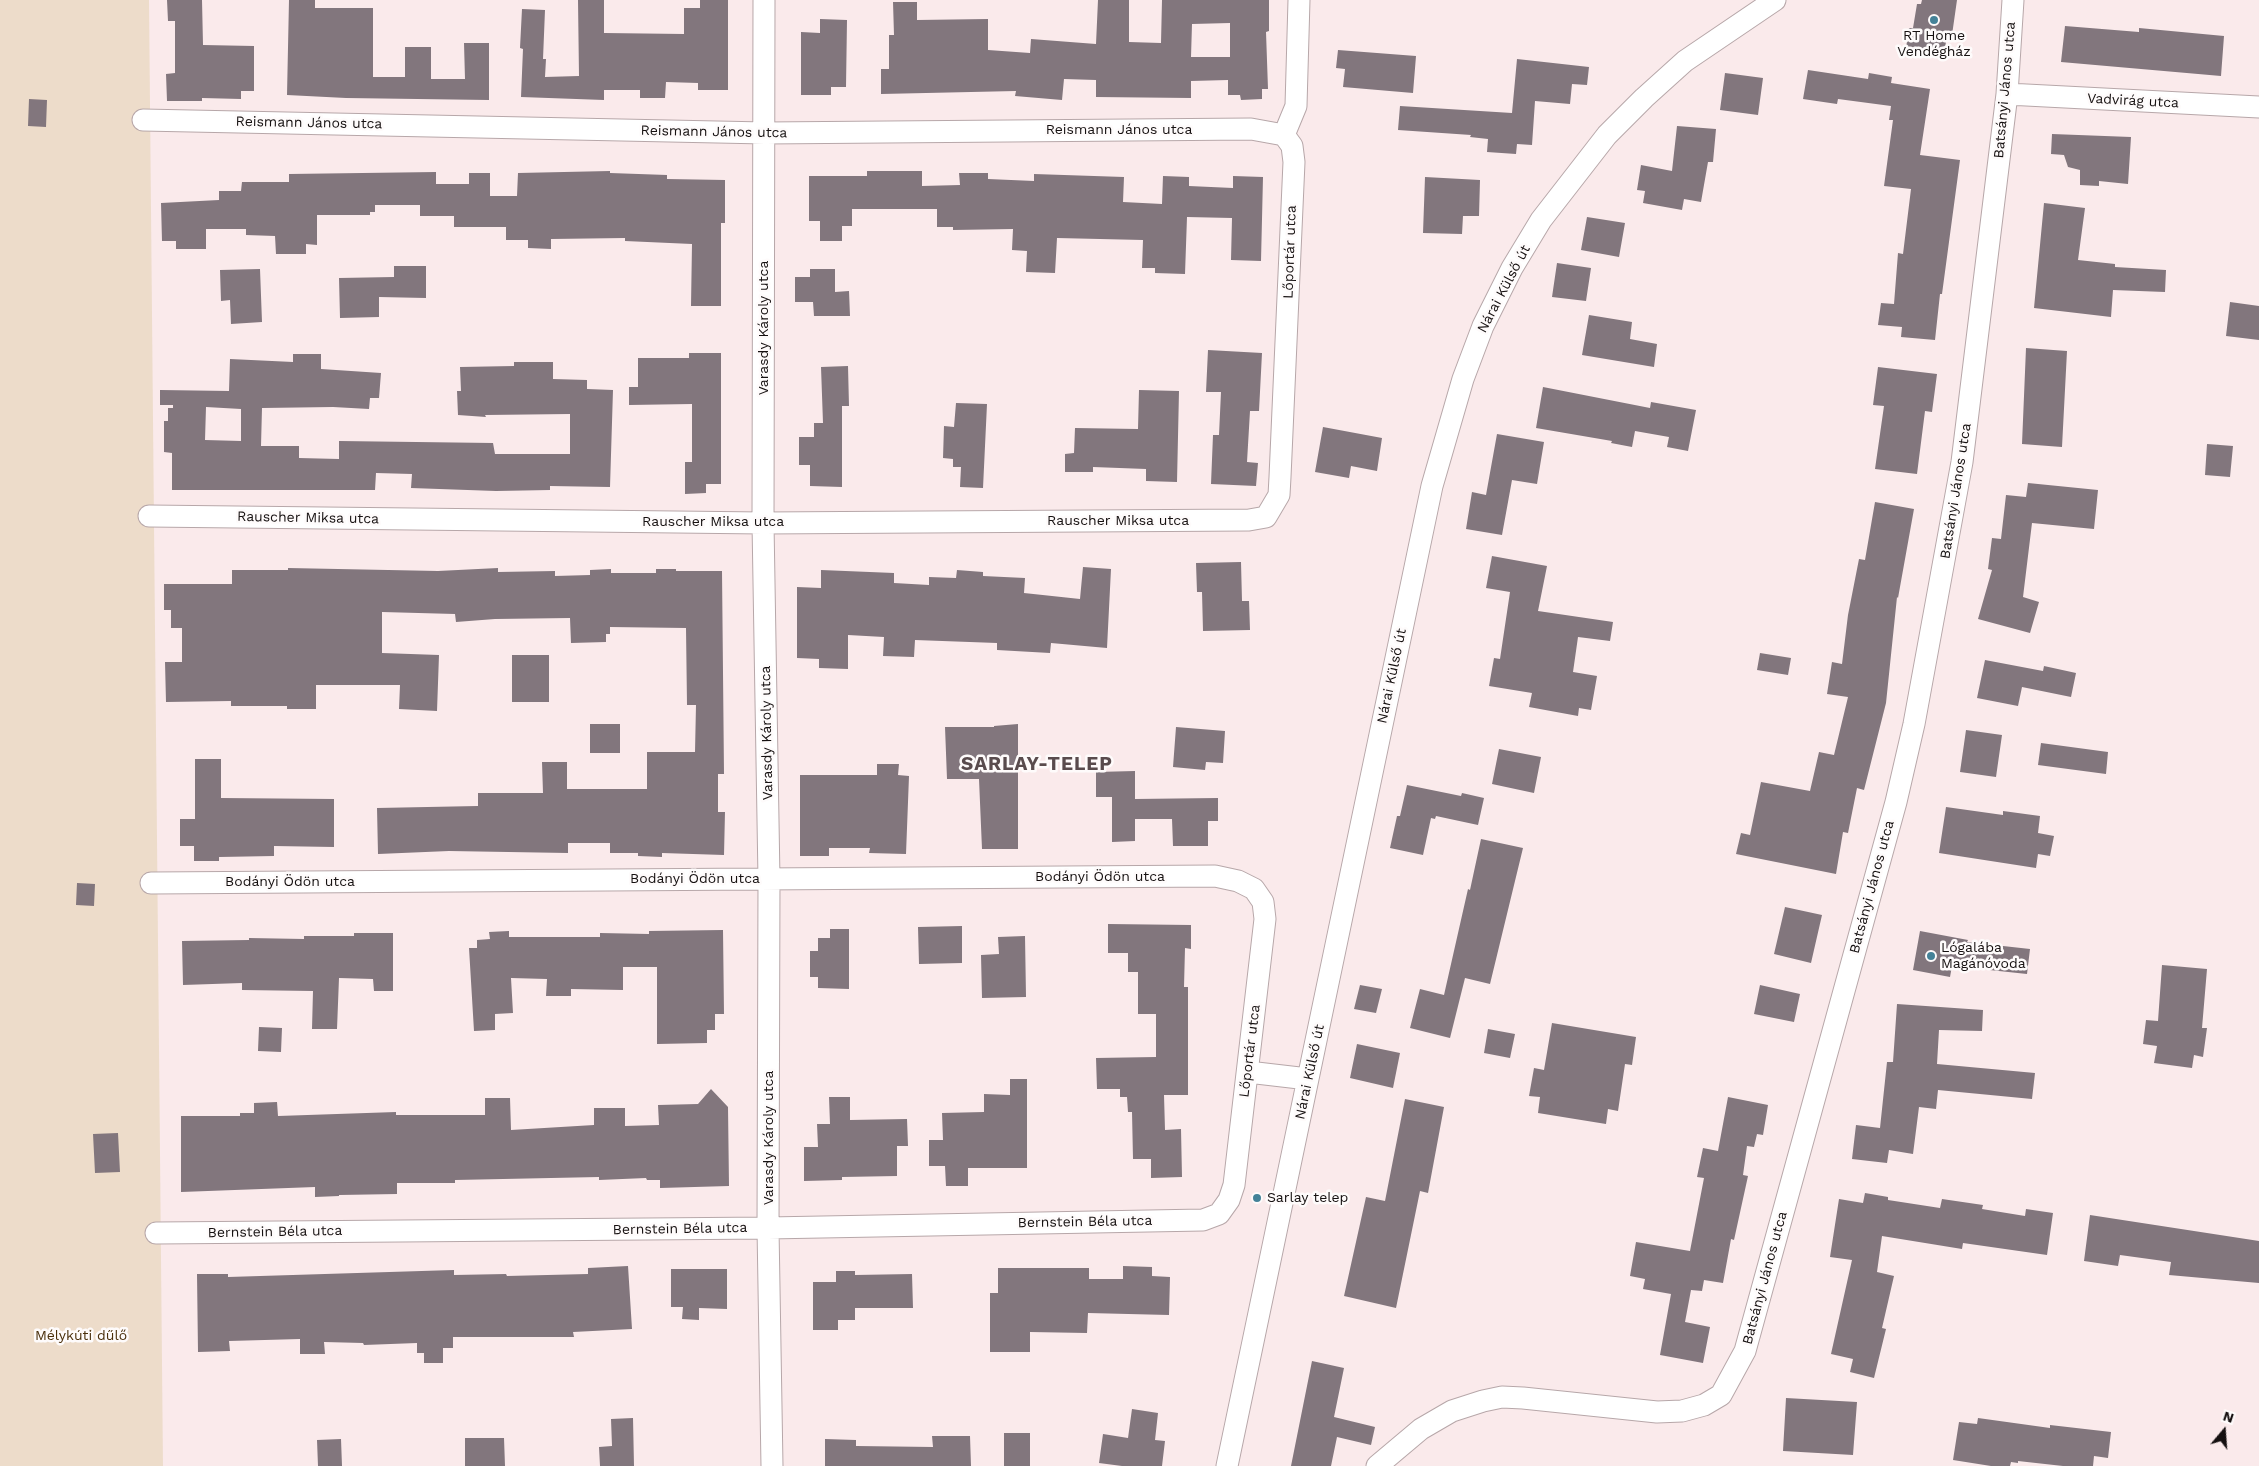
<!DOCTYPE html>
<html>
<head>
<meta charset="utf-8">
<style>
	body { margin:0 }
	#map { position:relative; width:2259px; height:1466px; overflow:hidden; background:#faeaeb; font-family:"Work Sans",sans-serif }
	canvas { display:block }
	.north { position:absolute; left:2199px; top:1406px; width:50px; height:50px; -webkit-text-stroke:4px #fefbfb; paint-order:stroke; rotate:18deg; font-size:14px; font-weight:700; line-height:20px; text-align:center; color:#151010 }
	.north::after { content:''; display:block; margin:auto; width:18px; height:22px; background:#151010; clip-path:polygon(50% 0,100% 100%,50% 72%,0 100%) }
</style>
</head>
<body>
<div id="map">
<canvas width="2259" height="1466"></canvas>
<div class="north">N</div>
</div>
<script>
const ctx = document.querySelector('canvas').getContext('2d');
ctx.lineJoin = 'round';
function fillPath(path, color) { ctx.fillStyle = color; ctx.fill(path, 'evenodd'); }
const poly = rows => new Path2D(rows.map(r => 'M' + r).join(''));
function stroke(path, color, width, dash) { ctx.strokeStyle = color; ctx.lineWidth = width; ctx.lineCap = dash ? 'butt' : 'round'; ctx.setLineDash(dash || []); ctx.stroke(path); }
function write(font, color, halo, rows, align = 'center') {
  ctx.font = font + ' "Work Sans",sans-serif'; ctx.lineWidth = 5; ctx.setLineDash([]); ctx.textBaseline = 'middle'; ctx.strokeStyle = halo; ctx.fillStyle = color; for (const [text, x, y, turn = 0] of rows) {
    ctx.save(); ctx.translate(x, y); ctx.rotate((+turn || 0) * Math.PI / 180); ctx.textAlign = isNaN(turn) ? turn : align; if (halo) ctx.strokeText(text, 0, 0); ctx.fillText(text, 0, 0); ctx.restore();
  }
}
const green = poly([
	[0,0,149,0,163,1466,0,1466]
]);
const building = poly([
	[167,0,202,0,203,45,254,46,254,91,241,91,241,99,202,98,202,101,167,101,166,74,175,73,175,21,168,21],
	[289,0,315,0,315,8,373,8,373,77,405,77,405,47,431,47,431,79,465,79,464,43,489,43,489,100,346,98,287,95],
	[578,0,604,0,604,33,684,34,684,8,700,8,700,0,728,0,728,90,698,90,698,83,666,82,665,98,640,98,640,90,604,90,604,100,521,97,523,49,520,48,522,9,545,10,543,59,546,59,545,77,579,76],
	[1098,0,1129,0,1129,42,1161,43,1162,0,1269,0,1269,31,1266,32,1268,89,1262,89,1262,99,1241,100,1240,95,1228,95,1228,80,1191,81,1191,98,1096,97,1096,80,1064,79,1062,100,1015,96,1016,91,881,94,881,69,889,69,889,35,894,35,893,2,917,2,917,20,988,19,988,50,1030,53,1031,39,1096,44],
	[1230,23,1230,57,1191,57,1192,24],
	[1922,0,1957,0,1952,35,1947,35,1944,55,1906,48,1909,28,1913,28,1917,4,1921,4],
	[820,19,847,20,846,87,831,87,831,95,801,95,801,32,820,33],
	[2065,26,2139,32,2139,28,2224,36,2221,76,2061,62],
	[1338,50,1416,56,1413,93,1343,87,1345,69,1336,68],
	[1517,59,1589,67,1587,85,1572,84,1570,104,1535,101,1532,145,1517,144,1516,154,1487,152,1488,139,1470,137,1471,135,1398,130,1400,106,1512,113],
	[1808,70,1868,79,1869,73,1892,77,1891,83,1930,89,1920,155,1960,160,1942,294,1940,294,1935,340,1901,337,1902,327,1878,325,1881,303,1894,304,1898,253,1903,254,1911,189,1884,186,1893,120,1889,120,1891,106,1838,99,1837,104,1803,99],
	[1725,73,1763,78,1758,115,1720,110],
	[29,99,47,100,46,127,28,126],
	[1677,126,1716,129,1713,162,1708,162,1701,202,1684,199,1682,210,1643,203,1645,191,1637,190,1641,165,1672,171],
	[2052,134,2131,137,2128,184,2099,181,2099,186,2080,185,2080,170,2068,167,2064,155,2051,154],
	[610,171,610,173,667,175,667,179,725,180,725,223,721,223,721,306,691,306,692,244,625,241,625,238,551,239,551,249,528,248,528,240,506,240,506,227,454,227,454,216,420,216,420,205,375,205,375,212,370,212,370,215,317,215,317,245,306,244,306,254,276,254,275,236,246,235,246,229,206,229,206,249,176,249,176,241,162,241,161,203,219,200,219,191,241,191,242,182,289,182,289,174,436,172,436,184,469,184,469,173,490,173,490,196,517,196,518,173],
	[867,171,922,171,922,186,960,185,959,173,988,173,988,179,1034,181,1034,174,1124,177,1123,202,1162,204,1163,176,1189,177,1189,186,1233,188,1233,176,1263,177,1261,261,1231,260,1232,218,1187,217,1185,274,1155,273,1155,268,1142,268,1143,240,1057,238,1055,273,1026,272,1027,251,1012,250,1013,229,953,230,953,227,937,227,937,209,852,209,852,226,842,226,842,241,820,241,820,221,809,221,809,176,867,176],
	[1425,177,1480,180,1479,216,1463,216,1462,234,1423,233],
	[2044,203,2085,208,2078,260,2115,264,2115,267,2166,270,2165,292,2113,290,2111,317,2034,308],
	[1587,217,1625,223,1619,257,1581,250],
	[1557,263,1591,268,1586,301,1552,297],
	[394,266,426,266,426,298,379,297,379,317,340,318,339,278,394,277],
	[260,269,262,322,231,324,230,300,221,301,220,270],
	[810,269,835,269,835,292,849,291,850,316,814,316,813,302,795,302,795,277,810,277],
	[2230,302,2259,306,2259,340,2226,336],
	[1589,315,1632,322,1630,339,1657,344,1654,367,1582,355],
	[2026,348,2067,351,2062,447,2022,444],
	[1208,350,1262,353,1259,411,1250,411,1247,462,1258,463,1256,486,1211,484,1213,435,1219,435,1221,392,1206,392],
	[689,353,721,353,721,484,706,484,706,493,685,494,685,462,692,462,692,404,629,405,629,387,638,387,638,358,689,358],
	[293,354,321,354,321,369,381,373,379,398,370,398,369,409,333,407,262,408,261,446,299,446,299,458,339,459,339,441,493,443,495,454,570,454,570,414,485,415,486,417,458,415,457,391,461,391,460,367,514,366,514,362,553,362,553,379,587,380,587,389,613,390,610,487,550,486,550,490,496,491,411,488,412,474,376,473,375,490,172,490,172,453,164,452,164,421,168,421,168,408,173,408,173,405,160,405,160,390,229,391,230,359,293,362],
	[206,407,241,409,241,441,205,440],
	[848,366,849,406,842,406,842,487,810,486,810,465,799,465,799,437,814,437,814,423,823,423,821,367],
	[1878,367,1937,374,1932,412,1925,411,1917,474,1875,469,1884,406,1873,405],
	[1543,387,1650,408,1651,402,1696,410,1688,451,1667,447,1669,437,1635,431,1632,447,1611,443,1612,441,1536,428],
	[1139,390,1179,391,1177,482,1146,481,1146,469,1093,467,1093,472,1065,472,1065,454,1074,453,1075,428,1138,429],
	[956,403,987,404,983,488,960,487,961,467,953,467,953,459,943,458,944,426,954,427],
	[1323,427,1382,438,1377,471,1351,466,1349,478,1315,472],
	[1497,434,1544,442,1537,484,1512,480,1502,535,1466,529,1472,492,1486,495],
	[2207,444,2233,446,2230,477,2205,475],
	[2028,483,2098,490,2094,529,2032,523,2023,597,2039,602,2030,633,1978,619,1992,570,1988,569,1992,538,2001,539,2006,495,2026,497],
	[1875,502,1914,509,1898,598,1897,597,1886,703,1864,790,1857,788,1848,833,1843,832,1836,874,1736,854,1741,833,1750,835,1761,782,1810,791,1819,752,1834,755,1848,697,1827,694,1832,662,1842,664,1848,615,1859,559,1865,560],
	[1492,556,1547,566,1538,611,1613,622,1610,641,1578,637,1573,672,1597,676,1591,710,1579,708,1578,716,1529,707,1532,693,1489,686,1494,658,1500,659,1510,592,1486,588],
	[1241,562,1242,601,1249,601,1250,630,1203,631,1202,592,1197,592,1196,563],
	[1083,567,1111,569,1107,648,1051,643,1050,653,997,650,997,643,915,640,914,657,883,656,884,637,848,635,848,669,819,668,819,659,797,658,797,587,821,588,821,570,894,573,894,583,929,585,929,577,956,578,957,570,983,572,983,576,1025,578,1024,593,1080,599],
	[288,568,438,571,498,568,498,572,555,571,555,576,590,575,590,570,611,569,611,573,656,573,656,569,676,569,676,571,722,571,724,774,718,774,718,812,725,812,724,855,662,853,662,857,638,856,638,853,610,853,610,843,568,843,568,853,449,851,378,854,377,808,478,806,478,793,543,793,542,762,567,762,567,789,647,789,647,752,695,752,696,705,687,705,686,628,610,627,610,634,606,634,606,642,571,643,570,618,495,619,456,622,455,614,382,612,382,653,439,655,437,711,399,709,400,685,316,685,316,709,287,709,287,706,231,706,231,701,166,702,165,662,182,662,182,628,171,628,171,610,164,610,164,584,232,584,232,570,288,570],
	[1760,653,1791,658,1788,675,1757,670],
	[512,655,549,655,549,702,512,702],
	[1985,660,2043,671,2044,666,2076,673,2071,697,2022,687,2018,706,1977,698],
	[590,724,620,724,620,753,590,753],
	[1018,724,1018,849,982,849,979,779,947,779,945,727,994,727,994,726],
	[1176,727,1225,731,1223,763,1206,762,1205,770,1173,767],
	[1966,730,2002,735,1996,777,1960,772],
	[2041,743,2108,752,2106,774,2038,765],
	[1499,749,1541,757,1534,793,1492,784],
	[195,759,221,759,221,798,334,799,334,847,274,846,274,856,219,857,219,861,194,861,194,846,180,846,180,819,195,819],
	[877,764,899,764,898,775,909,776,906,854,869,853,870,848,829,848,829,856,800,856,800,775,877,775],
	[1135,771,1135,799,1218,798,1218,821,1208,821,1208,846,1173,846,1172,819,1135,819,1135,841,1112,842,1112,797,1096,797,1096,772],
	[1407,785,1461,796,1462,793,1484,798,1478,825,1436,816,1435,819,1431,818,1423,855,1390,848,1397,816,1400,816],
	[1946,807,2003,815,2003,811,2040,816,2038,833,2054,836,2050,856,2038,854,2036,868,1939,853],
	[1481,839,1523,848,1490,984,1465,978,1450,1038,1410,1028,1420,989,1444,995,1468,889,1470,890],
	[77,883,95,884,94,906,76,905],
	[1785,907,1822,915,1811,963,1774,954],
	[1108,924,1191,925,1191,949,1185,948,1184,987,1188,987,1188,1095,1164,1095,1165,1130,1181,1129,1182,1177,1151,1178,1151,1159,1133,1159,1132,1112,1128,1112,1127,1097,1120,1097,1120,1089,1097,1089,1096,1058,1156,1057,1156,1014,1138,1014,1138,972,1128,972,1128,953,1108,953],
	[962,926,962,963,919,964,918,927],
	[830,929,849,929,849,989,818,988,818,977,810,977,810,951,818,951,818,938,830,938],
	[723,930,724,1014,715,1014,715,1030,707,1030,707,1043,657,1044,657,967,623,967,623,990,571,989,571,996,546,996,547,979,511,978,513,1013,495,1014,495,1030,474,1031,469,948,477,948,477,940,490,939,489,932,509,931,509,937,600,937,600,933,649,934,649,931],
	[1920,931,1968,940,1967,942,2030,949,2027,974,1952,966,1950,977,1913,970],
	[354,933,393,933,393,991,374,991,373,979,339,978,337,1029,312,1029,313,991,242,990,242,983,183,985,182,941,249,940,249,938,304,939,304,936,354,936],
	[1025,936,1026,997,982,998,981,955,999,954,998,937],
	[2162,965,2207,969,2202,1028,2207,1028,2203,1057,2194,1055,2192,1068,2154,1063,2157,1046,2143,1044,2146,1020,2158,1021],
	[1360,985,1382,989,1376,1013,1354,1009],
	[1760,985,1800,994,1794,1022,1754,1014],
	[1897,1004,1983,1010,1982,1031,1939,1030,1937,1064,2035,1073,2032,1099,1938,1090,1936,1109,1919,1107,1913,1154,1889,1150,1887,1163,1852,1159,1856,1125,1880,1128,1887,1062,1893,1062],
	[1552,1023,1636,1037,1632,1065,1625,1064,1618,1111,1608,1109,1606,1124,1538,1113,1540,1097,1529,1096,1534,1068,1544,1070],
	[259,1027,282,1028,281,1052,258,1051],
	[1488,1029,1515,1034,1510,1058,1484,1053],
	[1357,1044,1400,1053,1393,1088,1350,1078],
	[1010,1079,1027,1079,1027,1168,968,1168,968,1186,946,1186,945,1166,929,1166,929,1140,943,1140,942,1113,984,1112,984,1094,1010,1095],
	[711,1089,728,1107,729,1186,660,1188,660,1180,647,1180,646,1178,599,1180,599,1177,455,1180,455,1183,397,1183,397,1194,339,1195,339,1196,315,1197,315,1187,181,1192,181,1116,240,1116,240,1113,254,1113,254,1103,277,1102,278,1116,396,1112,396,1115,485,1115,485,1098,510,1098,511,1130,594,1125,594,1108,625,1108,625,1126,659,1125,658,1105,698,1104],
	[829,1097,850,1097,850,1120,907,1119,908,1146,897,1146,897,1176,842,1177,842,1180,804,1181,804,1147,818,1147,817,1124,830,1124],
	[1728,1097,1768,1105,1763,1135,1757,1134,1754,1147,1747,1146,1743,1175,1748,1176,1734,1240,1731,1239,1723,1283,1704,1280,1702,1291,1691,1290,1685,1322,1710,1327,1703,1363,1660,1355,1671,1294,1643,1289,1645,1279,1630,1276,1636,1242,1690,1251,1704,1178,1697,1177,1703,1148,1718,1151],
	[1405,1099,1444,1107,1428,1193,1420,1191,1396,1308,1344,1296,1366,1197,1385,1201],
	[118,1133,120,1172,95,1173,93,1134],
	[1865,1193,1888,1197,1888,1200,1940,1208,1942,1199,1983,1205,1982,1209,2025,1216,2026,1209,2053,1213,2047,1255,1963,1243,1962,1249,1882,1236,1877,1272,1894,1276,1882,1328,1886,1329,1874,1378,1850,1372,1853,1359,1831,1354,1852,1260,1830,1257,1839,1199,1863,1203],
	[2090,1215,2259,1241,2259,1283,2169,1275,2171,1262,2120,1255,2118,1266,2084,1261],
	[628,1266,632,1329,573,1332,574,1337,453,1337,453,1348,443,1348,443,1363,424,1363,424,1353,417,1353,417,1343,364,1345,363,1343,324,1342,325,1354,300,1354,300,1339,229,1341,230,1351,198,1352,197,1274,228,1274,228,1277,454,1270,454,1275,506,1274,507,1276,588,1274,588,1268],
	[1123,1266,1152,1267,1152,1276,1170,1277,1169,1315,1088,1313,1087,1333,1030,1332,1030,1352,990,1352,990,1293,998,1293,998,1268,1089,1268,1089,1279,1123,1279],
	[671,1269,727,1269,727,1309,699,1308,699,1320,682,1319,683,1307,671,1307],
	[836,1271,855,1271,855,1275,912,1274,913,1308,855,1308,855,1320,838,1320,838,1330,813,1330,813,1282,836,1282],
	[1312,1361,1344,1368,1334,1417,1375,1427,1371,1445,1337,1437,1331,1466,1291,1466],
	[1786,1398,1857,1402,1853,1455,1783,1451],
	[1132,1409,1158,1413,1155,1440,1165,1441,1162,1466,1122,1466,1099,1463,1103,1434,1128,1438],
	[633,1418,634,1466,600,1466,599,1447,612,1446,611,1419],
	[1978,1418,2050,1428,2050,1425,2111,1432,2108,1458,2094,1456,2093,1466,2063,1466,2018,1461,2018,1463,2011,1462,2010,1466,1991,1466,1953,1460,1959,1422,1977,1424],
	[1004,1433,1030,1433,1030,1466,1004,1466],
	[932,1436,970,1436,971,1466,825,1466,825,1439,856,1440,856,1446,933,1447],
	[465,1438,504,1438,505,1466,465,1466],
	[341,1439,342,1466,318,1466,317,1440]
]);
const minor = poly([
	[764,0,763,523,769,879,768,1228,772,1466],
	[2007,94,2259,107],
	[143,120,765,133,1251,129,1284,135],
	[1284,135,1296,106,1299,0],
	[149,516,763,523,1249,520,1266,517,1279,495,1280,477,1294,162,1292,146,1284,135],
	[151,883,1215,876,1238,881,1254,889,1263,902,1265,919,1234,1185,1229,1200,1219,1214,1203,1220,768,1228,156,1233],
	[1248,1072,1308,1079],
	[1227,1466,1432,486,1463,379,1483,326,1512,268,1541,220,1607,135,1644,98,1685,61,1775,0],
	[1377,1466,1421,1429,1452,1411,1483,1401,1502,1397,1523,1398,1657,1412,1682,1411,1704,1405,1721,1395,1745,1351,1896,802,1914,724,1962,462,2007,94,2013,0]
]);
const markers = [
	[1934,20,5,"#448298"],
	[1931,956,5,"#448298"],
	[1257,1198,5,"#448298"]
];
const poiNames = [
	["RT Home",1934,36,"center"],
	["Vendégház",1934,52,"center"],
	["Lógalába",1941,948],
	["Magánóvoda",1941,964],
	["Sarlay telep",1267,1198]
];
const streetNames = [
	["Batsányi János utca",2005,90,-85],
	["Vadvirág utca",2133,101,3],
	["Reismann János utca",309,123,1],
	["Reismann János utca",1119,130],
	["Reismann János utca",714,132,1],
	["Lőportár utca",1290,252,-88],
	["Nárai Külső út",1504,289,-62],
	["Varasdy Károly utca",764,328,-90],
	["Batsányi János utca",1956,491,-81],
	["Rauscher Miksa utca",308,518,1],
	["Rauscher Miksa utca",1118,521],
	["Rauscher Miksa utca",713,522],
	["Nárai Külső út",1392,676,-78],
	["Varasdy Károly utca",767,733,-91],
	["Bodányi Ödön utca",1100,877],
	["Bodányi Ödön utca",695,879],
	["Bodányi Ödön utca",290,882],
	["Batsányi János utca",1872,887,-75],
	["Lőportár utca",1250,1051,-83],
	["Nárai Külső út",1310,1072,-78],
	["Varasdy Károly utca",769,1138,-90],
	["Bernstein Béla utca",1085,1222,-1],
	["Bernstein Béla utca",680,1229,-1],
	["Bernstein Béla utca",275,1232,-1],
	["Batsányi János utca",1765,1278,-75]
];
const parkNames = [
	["Mélykúti dűlő",81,1336]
];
const districtNames = [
	["SARLAY-TELEP",1037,764]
];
fillPath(green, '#eddcca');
fillPath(building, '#82767d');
stroke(minor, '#b7a7a9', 23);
stroke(minor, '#fff', 21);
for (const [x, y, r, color] of markers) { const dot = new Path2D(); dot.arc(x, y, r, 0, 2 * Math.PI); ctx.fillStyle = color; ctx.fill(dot); stroke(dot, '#fefbfb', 2); }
write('14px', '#151010', '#fefbfb', poiNames, 'left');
write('14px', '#151010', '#fefbfb', streetNames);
write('14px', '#492e0a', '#fefbfb', parkNames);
ctx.letterSpacing = '1px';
write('bold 19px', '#594b4d', '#fefbfb', districtNames);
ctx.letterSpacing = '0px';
</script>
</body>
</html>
